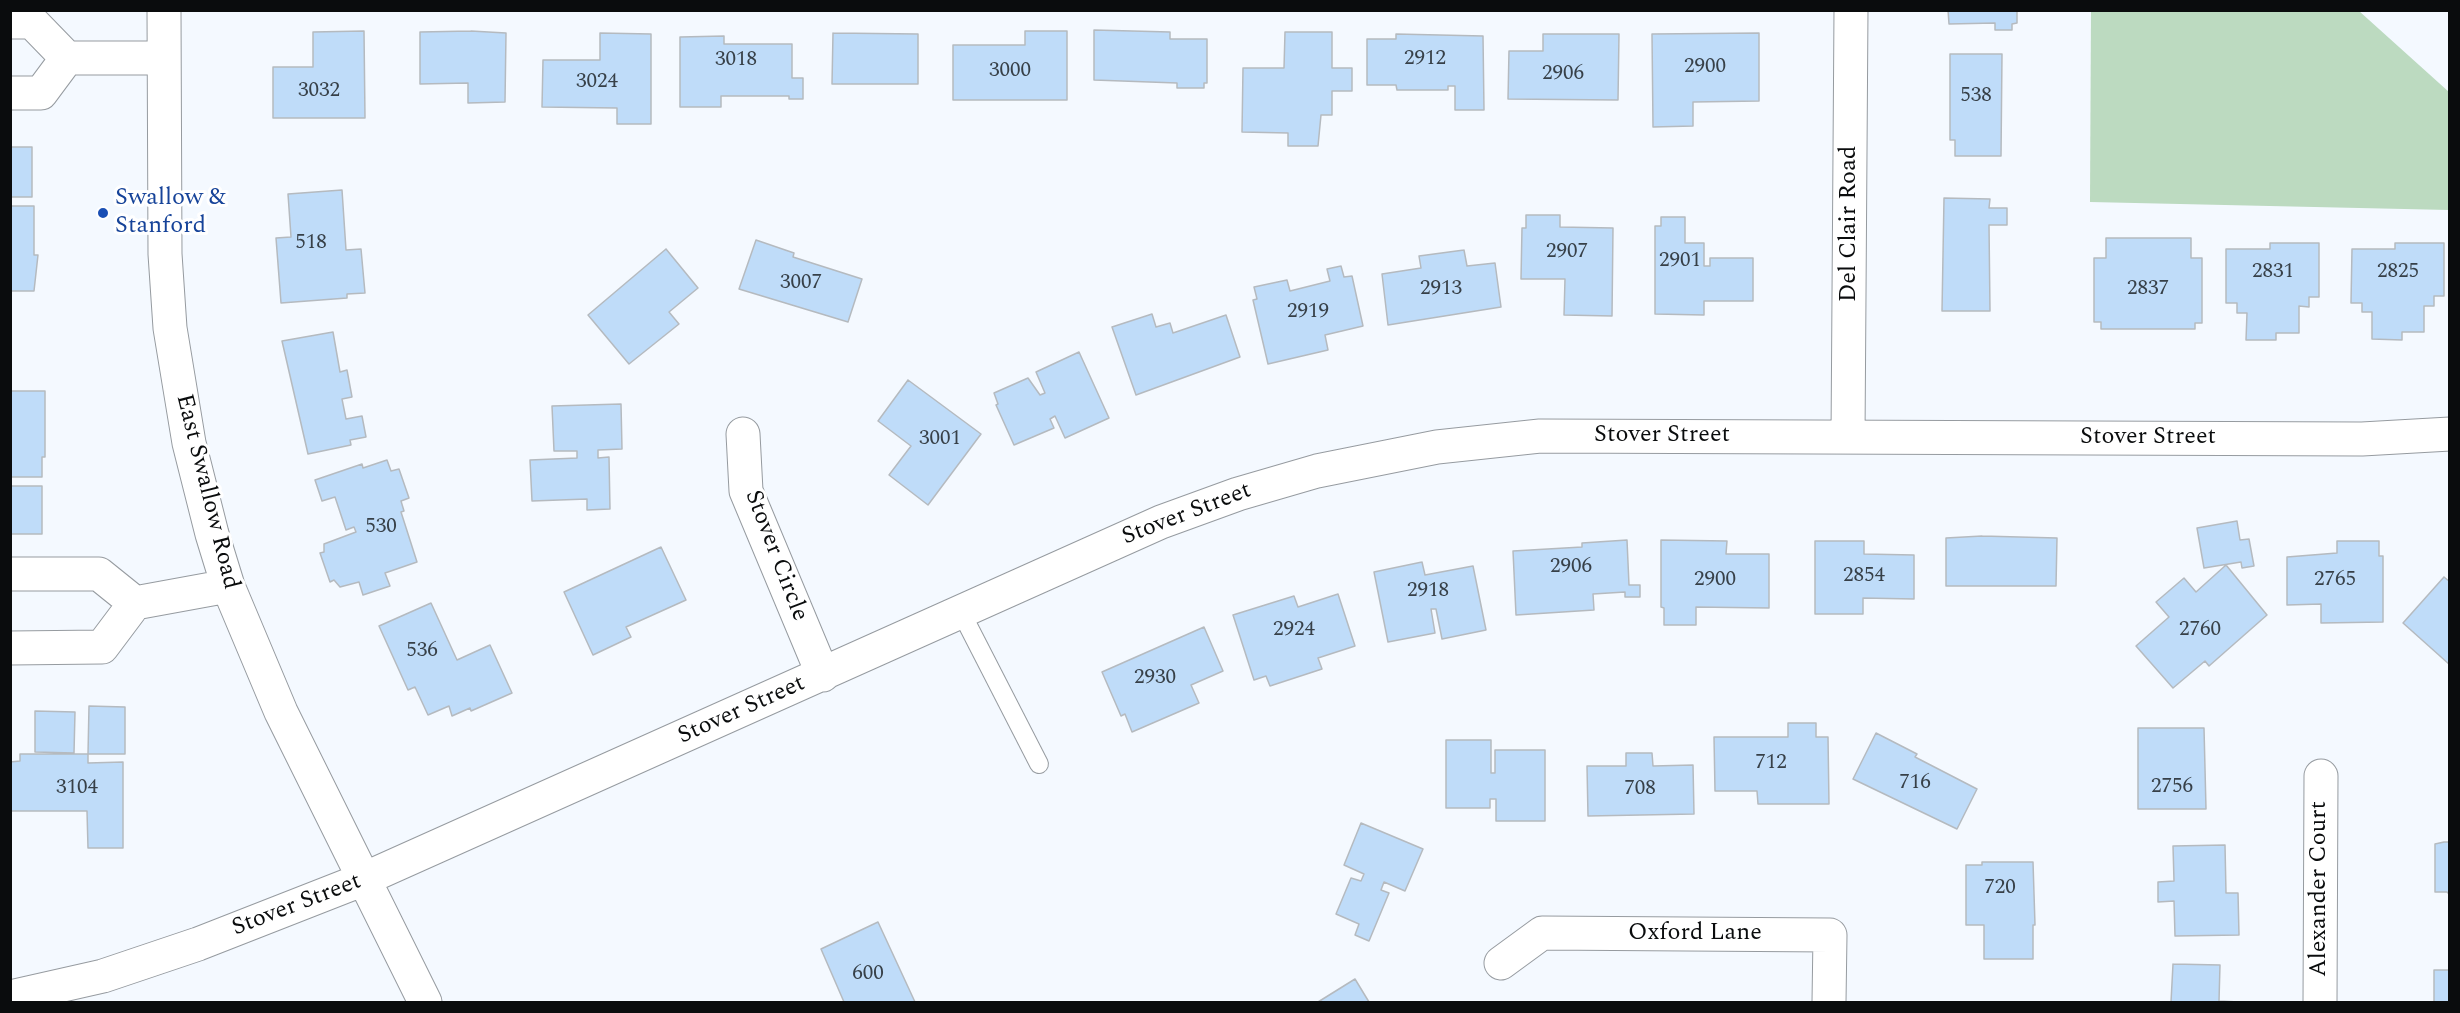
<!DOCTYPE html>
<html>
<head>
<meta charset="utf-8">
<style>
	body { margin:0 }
	#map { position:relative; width:2460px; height:1013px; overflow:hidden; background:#f4f9ff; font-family:Spectral,serif }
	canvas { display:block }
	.frame { position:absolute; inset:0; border:12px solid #0a0c0d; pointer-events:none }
</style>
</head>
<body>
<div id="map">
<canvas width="2460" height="1013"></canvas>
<div class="frame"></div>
</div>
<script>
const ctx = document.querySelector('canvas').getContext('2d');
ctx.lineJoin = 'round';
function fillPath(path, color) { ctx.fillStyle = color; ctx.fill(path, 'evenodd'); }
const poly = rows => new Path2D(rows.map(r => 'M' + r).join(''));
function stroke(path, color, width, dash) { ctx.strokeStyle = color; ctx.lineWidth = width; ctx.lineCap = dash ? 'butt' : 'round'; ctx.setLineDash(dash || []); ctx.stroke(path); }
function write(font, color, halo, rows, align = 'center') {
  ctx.font = font + ' Spectral,serif'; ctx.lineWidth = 6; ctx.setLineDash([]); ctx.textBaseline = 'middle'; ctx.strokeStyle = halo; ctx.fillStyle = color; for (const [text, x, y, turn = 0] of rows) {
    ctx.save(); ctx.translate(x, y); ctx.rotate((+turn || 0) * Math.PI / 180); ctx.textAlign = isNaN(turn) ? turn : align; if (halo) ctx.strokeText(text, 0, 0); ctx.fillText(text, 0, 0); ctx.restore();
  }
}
const green = poly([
	[2091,11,2359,11,2449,92,2449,210,2090,202]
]);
const building = poly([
	[1948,10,2017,10,2017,23,2012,24,2012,30,1995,30,1995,23,1949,24,1948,10],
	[1094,30,1170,32,1170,39,1207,39,1207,83,1204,83,1204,88,1177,88,1177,83,1094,80,1094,30],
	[364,31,365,118,273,118,273,67,313,67,313,32,364,31],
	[471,31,506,33,505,102,468,103,468,83,420,84,420,32,471,31],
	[1025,31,1067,31,1067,100,953,100,953,45,1025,45,1025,31],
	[1285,32,1332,32,1332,68,1352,68,1352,91,1332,91,1332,115,1321,115,1318,146,1288,146,1288,133,1242,132,1243,68,1284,68,1285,32],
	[600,33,651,34,651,124,617,124,617,108,542,107,543,60,600,60,600,33],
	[833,33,918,34,918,84,832,84,833,33],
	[1759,33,1759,101,1693,102,1693,126,1653,127,1652,34,1759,33],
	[1396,34,1483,36,1484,110,1455,110,1455,86,1448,86,1448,90,1397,90,1396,85,1367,85,1367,39,1396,39,1396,34],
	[1543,34,1619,34,1618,100,1508,99,1509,51,1543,51,1543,34],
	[724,36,724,44,792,44,792,78,803,78,803,99,789,99,789,96,721,96,721,107,680,107,680,37,724,36],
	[1950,54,2002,54,2001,156,1955,156,1955,140,1950,140,1950,54],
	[10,147,32,147,32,197,10,197,10,147],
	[342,190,346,250,361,249,365,293,347,294,347,298,281,303,276,238,291,237,288,194,342,190],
	[1944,198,1990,199,1989,208,2007,208,2007,225,1989,225,1990,311,1942,311,1944,198],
	[10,206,34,206,34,255,38,255,34,291,10,291,10,206],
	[1526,215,1560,215,1560,227,1613,228,1612,316,1564,315,1565,279,1521,279,1522,228,1526,228,1526,215],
	[1661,217,1685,217,1685,243,1704,243,1704,266,1710,266,1710,258,1753,258,1753,301,1704,301,1704,315,1655,314,1655,226,1661,226,1661,217],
	[2106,238,2191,238,2191,258,2202,258,2202,323,2195,323,2195,329,2101,329,2101,322,2094,322,2094,258,2106,258,2106,238],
	[756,240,794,253,793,257,862,279,848,322,739,289,756,240],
	[2270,243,2319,243,2319,297,2309,297,2309,307,2299,306,2299,333,2276,333,2276,340,2246,340,2247,313,2237,313,2237,303,2226,303,2226,249,2270,249,2270,243],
	[2395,243,2444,243,2444,296,2434,296,2434,306,2424,306,2424,332,2402,332,2402,340,2372,339,2372,312,2362,312,2362,303,2351,303,2352,249,2395,249,2395,243],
	[666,249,698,288,669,312,679,324,629,364,588,315,666,249],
	[1464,250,1467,266,1495,263,1501,307,1388,325,1382,274,1421,268,1419,256,1464,250],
	[1341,266,1344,277,1352,276,1363,326,1325,335,1328,350,1268,364,1253,300,1257,299,1254,287,1287,280,1290,291,1330,281,1327,269,1341,266],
	[1152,314,1156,327,1170,323,1173,333,1226,315,1240,357,1136,395,1112,327,1152,314],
	[333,332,340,372,347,370,352,397,342,399,346,419,362,416,366,437,350,440,351,445,308,454,282,341,333,332],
	[1079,352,1109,418,1065,438,1055,416,1050,419,1054,428,1014,445,996,405,998,404,994,393,1028,378,1040,395,1045,393,1036,372,1079,352],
	[908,380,981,434,928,505,889,475,911,446,878,421,908,380],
	[10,391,45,391,45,457,42,457,42,477,10,477,10,391],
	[621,404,622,449,598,450,598,458,609,457,610,509,587,510,587,499,532,501,530,460,577,458,577,451,554,451,552,406,621,404],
	[387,460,391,471,399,469,409,498,401,501,404,511,401,512,417,562,385,573,390,586,363,595,359,582,340,587,334,580,330,582,320,553,324,552,324,544,356,532,354,527,346,530,335,497,322,501,315,480,362,464,363,468,387,460],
	[10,486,42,486,42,534,10,534,10,486],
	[2237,521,2240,540,2249,539,2254,566,2242,568,2241,562,2204,568,2197,528,2237,521],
	[1982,536,2057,538,2056,586,1946,586,1946,538,1982,536],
	[1627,540,1629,585,1640,585,1640,597,1625,597,1625,592,1593,594,1594,610,1516,615,1513,551,1582,547,1582,543,1627,540],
	[1661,540,1727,541,1726,554,1769,554,1769,608,1696,607,1696,625,1664,625,1664,608,1661,607,1661,540],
	[1815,541,1864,541,1864,554,1914,555,1914,599,1863,598,1863,614,1815,614,1815,541],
	[2337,541,2379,541,2379,556,2383,556,2383,622,2321,623,2321,604,2287,605,2287,557,2337,553,2337,541],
	[661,547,686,600,626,627,631,637,593,655,564,592,661,547],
	[1422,562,1425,575,1473,566,1486,630,1442,639,1436,609,1431,609,1435,633,1388,642,1374,572,1422,562],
	[2226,565,2267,615,2209,666,2205,661,2173,688,2136,646,2169,617,2156,602,2184,578,2196,592,2226,565],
	[2444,577,2450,582,2450,665,2403,623,2444,577],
	[1338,594,1355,646,1318,658,1322,669,1270,686,1266,676,1254,680,1233,615,1294,596,1298,607,1338,594],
	[431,603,457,660,490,645,512,693,471,711,470,708,452,716,449,706,428,715,415,687,408,690,379,626,431,603],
	[1204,627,1223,671,1191,685,1199,703,1132,732,1125,714,1121,716,1102,672,1204,627],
	[89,706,125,707,125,754,88,754,89,706],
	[35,711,75,712,74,753,35,752,35,711],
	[1788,723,1816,723,1816,737,1828,737,1829,804,1758,804,1757,791,1715,791,1714,737,1788,737,1788,723],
	[2138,728,2204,728,2206,809,2138,809,2138,728],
	[1876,733,1917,754,1915,757,1977,789,1957,829,1853,779,1876,733],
	[1446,740,1491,740,1491,773,1495,773,1495,750,1545,750,1545,821,1496,821,1496,799,1490,799,1490,808,1446,808,1446,740],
	[1626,753,1652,753,1653,766,1693,765,1694,814,1588,816,1587,766,1626,766,1626,753],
	[20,754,88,754,88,763,123,762,123,848,88,848,87,811,10,811,10,762,20,761,20,754],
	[1361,823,1423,849,1405,891,1384,882,1381,890,1389,893,1369,941,1355,935,1359,924,1336,914,1351,878,1361,881,1364,874,1344,865,1361,823],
	[2444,842,2450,842,2450,895,2447,892,2435,892,2435,844,2444,842],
	[2225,845,2226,893,2238,893,2239,935,2175,936,2174,901,2158,902,2158,882,2174,881,2173,846,2225,845],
	[1982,862,2033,862,2035,925,2033,925,2033,959,1984,959,1984,925,1966,925,1966,865,1982,865,1982,862],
	[878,922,915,1002,844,1002,821,949,878,922],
	[2173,964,2220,965,2219,1001,2239,1002,2171,1002,2173,964],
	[2434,970,2450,970,2450,1002,2434,1002,2434,970],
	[1355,979,1369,1002,1318,1002,1355,979]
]);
const service = poly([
	[961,612,1039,764]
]);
const minor = poly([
	[164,10,165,254,170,328,189,443,212,534,228,586,281,712,425,1002],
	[10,22,32,22,67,58,163,58],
	[10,93,41,93,67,58],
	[743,434,746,491,823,675],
	[1848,437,1851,10],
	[10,574,99,574,135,603,228,586],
	[10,648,102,647,135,603],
	[1501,963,1542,933,1830,935,1829,1002],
	[10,997,103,976,198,944,364,879,1161,522,1238,494,1317,471,1437,447,1540,436,2362,439,2450,434],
	[2320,1002,2321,776]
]);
const markers = [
	[103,213,6,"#1a4fb4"]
];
const numberNames = [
	["2912",1425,60],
	["3018",736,61],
	["2900",1705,68],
	["3000",1010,72],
	["2906",1563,75],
	["3024",597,83],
	["3032",319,92],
	["538",1976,97],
	["518",311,244],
	["2907",1567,253],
	["2901",1680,262],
	["2831",2273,273],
	["2825",2398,273],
	["3007",801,284],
	["2913",1441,290],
	["2837",2148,290],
	["2919",1308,313],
	["3001",940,440],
	["530",381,528],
	["2906",1571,568],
	["2854",1864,577],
	["2900",1715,581],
	["2765",2335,581],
	["2918",1428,592],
	["2924",1294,631],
	["2760",2200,631],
	["536",422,652],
	["2930",1155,679],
	["712",1771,764],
	["716",1915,784],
	["2756",2172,788],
	["3104",77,789],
	["708",1640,790],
	["720",2000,889],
	["600",868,975]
];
const transitNames = [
	["Swallow &",115,199],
	["Stanford",115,227]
];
const streetNames = [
	["Del Clair Road",1850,224,-90],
	["Stover Street",1662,436],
	["Stover Street",2148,438],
	["East Swallow Road",206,492,76],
	["Stover Street",1187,515,-21],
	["Stover Circle",775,556,69],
	["Stover Street",742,711,-24],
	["Alexander Court",2320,889,-90],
	["Stover Street",297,906,-21],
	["Oxford Lane",1695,934]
];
fillPath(green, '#bcdac0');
fillPath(building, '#bfdcf9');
stroke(building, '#b5babf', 1.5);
stroke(service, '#969ba0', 20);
stroke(minor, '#969ba0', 35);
stroke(service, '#fff', 18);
stroke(minor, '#fff', 33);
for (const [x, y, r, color] of markers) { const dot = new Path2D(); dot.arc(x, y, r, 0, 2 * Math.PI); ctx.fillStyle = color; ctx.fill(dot); stroke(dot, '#fff', 2); }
write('21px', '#374048', null, numberNames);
write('24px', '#164399', '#fff', transitNames, 'left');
write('24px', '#0a0c0d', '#fff', streetNames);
</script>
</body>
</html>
